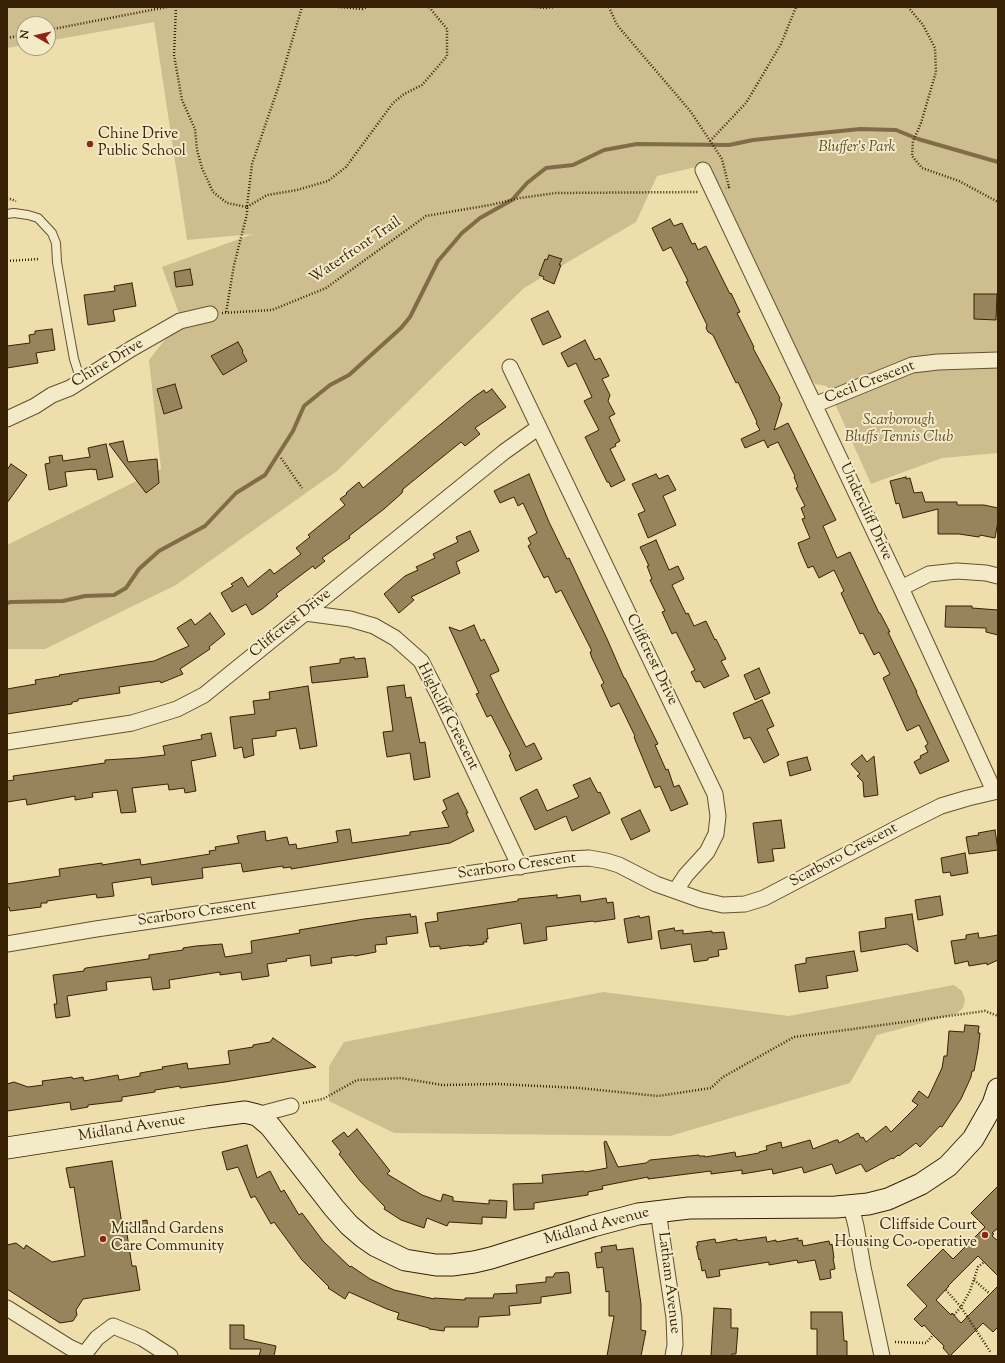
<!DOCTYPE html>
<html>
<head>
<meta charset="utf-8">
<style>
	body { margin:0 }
	#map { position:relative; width:1005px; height:1363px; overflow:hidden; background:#eddeab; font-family:"Sorts Mill Goudy",serif }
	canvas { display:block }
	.frame { position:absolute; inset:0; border:8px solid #392106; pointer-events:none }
	.north { position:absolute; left:16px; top:16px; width:40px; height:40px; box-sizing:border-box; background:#f3eac8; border:1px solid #a99a7a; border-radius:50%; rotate:278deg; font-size:11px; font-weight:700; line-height:16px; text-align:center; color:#392106 }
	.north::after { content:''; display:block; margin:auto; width:14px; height:18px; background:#8f2418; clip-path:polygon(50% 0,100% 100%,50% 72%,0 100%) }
</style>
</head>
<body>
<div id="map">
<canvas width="1005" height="1363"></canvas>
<div class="frame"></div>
<div class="north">N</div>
</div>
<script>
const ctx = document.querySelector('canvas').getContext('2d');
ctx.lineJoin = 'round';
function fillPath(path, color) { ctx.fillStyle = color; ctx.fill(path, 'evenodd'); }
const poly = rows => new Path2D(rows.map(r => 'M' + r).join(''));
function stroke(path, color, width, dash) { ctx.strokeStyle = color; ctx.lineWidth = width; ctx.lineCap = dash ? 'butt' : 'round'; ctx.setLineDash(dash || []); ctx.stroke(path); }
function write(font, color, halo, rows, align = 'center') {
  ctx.font = font + ' "Sorts Mill Goudy",serif'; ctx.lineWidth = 4; ctx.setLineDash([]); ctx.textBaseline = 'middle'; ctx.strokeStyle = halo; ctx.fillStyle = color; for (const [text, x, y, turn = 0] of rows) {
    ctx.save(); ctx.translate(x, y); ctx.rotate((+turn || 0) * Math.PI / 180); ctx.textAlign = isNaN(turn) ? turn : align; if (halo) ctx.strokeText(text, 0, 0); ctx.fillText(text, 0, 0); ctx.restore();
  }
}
const green = poly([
	[7,7,998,7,998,453,942,458,871,484,827,386,815,384,810,377,719,184,714,178,715,177,709,164,657,176,636,222,524,288,337,471,176,585,45,649,7,649,7,545,161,469,149,360,181,319,162,267,253,234,187,240,154,22,48,41,48,24,24,24,24,45,7,48],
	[954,985,962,991,965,1000,963,1008,956,1014,877,1035,850,1083,670,1136,394,1133,329,1101,329,1066,344,1042,603,992,789,1016]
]);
const stream = poly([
	[7,603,11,602,63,601,85,596,114,595,126,588,139,569,159,551,205,526,236,493,265,475,293,431,304,406,330,385,349,375,401,328,410,317,438,261,462,233,480,218,512,200,527,183,546,168,573,165,604,150,637,144,729,145,753,140,860,129,896,130,918,139,998,162]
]);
const building = poly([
	[670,219,674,226,682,223,692,244,695,243,698,250,706,246,730,294,731,293,740,312,737,313,754,347,753,348,780,398,779,400,782,404,774,430,788,423,836,520,823,526,837,558,850,552,879,613,880,613,890,632,888,632,917,692,916,692,949,761,920,774,914,762,921,758,920,756,928,752,925,746,928,744,919,725,907,731,883,678,890,674,879,652,874,655,863,633,860,634,841,593,844,591,834,570,819,578,813,566,808,568,801,552,798,543,810,538,802,519,805,518,801,508,805,506,796,488,798,487,794,477,795,476,778,442,769,446,768,448,764,440,745,448,741,439,760,430,756,423,757,422,738,382,736,383,713,335,708,332,706,328,707,325,686,282,688,281,671,247,663,251,652,228,670,219],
	[549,255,562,259,559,265,561,265,554,284,543,279,544,277,539,275,545,259,547,260,549,255],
	[190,269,193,285,176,287,174,272,190,269],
	[132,283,136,306,113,310,115,321,88,325,84,295,115,291,114,286,132,283],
	[974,294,997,294,996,320,974,319,974,294],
	[548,311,561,337,543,345,531,319,548,311],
	[52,329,55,350,36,353,38,363,7,368,7,346,30,343,29,335,35,334,35,331,52,329],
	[585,340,595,360,600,358,609,376,602,379,610,395,608,401,615,414,609,417,620,441,615,444,616,446,610,449,625,480,611,487,609,482,607,482,585,437,599,430,584,401,592,397,576,363,568,367,561,353,585,340],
	[238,342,243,351,242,352,247,361,223,375,211,356,238,342],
	[175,384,182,408,164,414,157,389,175,384],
	[492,389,506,407,475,428,480,434,465,446,461,442,403,489,402,493,384,509,349,536,350,538,322,558,325,561,315,569,313,566,276,594,278,596,262,609,252,615,246,604,232,612,221,593,233,586,231,584,242,577,248,587,270,569,274,574,301,554,296,548,310,537,308,535,345,505,340,499,347,494,346,493,359,482,363,488,474,397,484,390,486,393,492,389],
	[123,441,128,462,157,459,159,483,146,493,109,444,123,441],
	[106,444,113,477,98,480,96,469,93,470,93,469,65,472,67,486,49,490,45,464,50,463,49,457,62,455,63,461,90,457,88,448,106,444],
	[11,464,27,475,7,503,7,470,11,464],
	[529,474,549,522,567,559,569,558,608,641,624,678,625,678,658,744,655,745,666,770,668,769,674,787,679,785,688,804,671,811,660,786,655,788,634,737,635,736,619,703,611,707,601,685,604,683,592,658,590,652,592,651,561,590,556,593,548,576,544,578,528,546,531,544,528,538,537,533,523,503,518,506,514,497,500,503,494,491,529,474],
	[656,474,659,479,668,475,676,490,663,496,676,525,648,538,638,514,645,511,632,484,656,474],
	[906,477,906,479,910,478,914,493,922,492,925,502,957,502,957,505,984,505,998,508,998,521,995,538,980,535,979,537,959,534,938,534,938,509,903,518,899,503,896,504,890,481,906,477],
	[470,531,479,551,456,562,460,573,411,597,414,600,399,613,384,594,405,576,418,570,416,567,435,558,433,554,458,542,456,537,470,531],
	[656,540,669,570,678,566,684,579,672,585,686,614,688,613,694,626,706,621,715,640,716,639,726,659,721,661,729,676,704,688,700,681,696,682,691,672,695,670,676,632,672,634,662,612,665,611,650,580,652,579,647,566,649,566,640,547,656,540],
	[946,606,972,606,972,608,998,610,998,635,986,632,986,628,945,627,946,606],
	[210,613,225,634,209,647,210,649,180,669,183,674,161,683,160,681,119,687,120,693,78,699,78,701,72,702,72,704,7,714,7,689,36,684,35,680,60,676,59,675,154,661,189,646,177,628,191,619,195,625,210,613],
	[474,625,481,641,484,639,498,668,499,671,490,675,506,708,526,747,534,743,542,759,516,771,509,755,511,754,491,715,487,717,476,694,479,693,449,627,460,631,474,625],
	[354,657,355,659,365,658,368,677,312,683,310,667,340,663,340,659,354,657],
	[759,668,770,693,755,700,744,675,759,668],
	[404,685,406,698,411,697,420,743,425,742,430,777,414,780,410,753,387,757,383,732,393,731,387,687,404,685],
	[308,686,317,746,300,749,296,728,276,731,276,736,252,739,254,755,244,758,242,747,234,749,230,717,255,714,253,701,270,699,269,692,308,686],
	[762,700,774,726,767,729,779,755,764,763,750,737,744,739,733,713,762,700],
	[211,733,216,756,191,761,196,791,185,793,184,788,169,790,168,784,132,788,136,812,121,813,117,790,92,793,93,797,75,800,75,796,27,805,26,799,7,802,7,781,14,780,13,776,105,763,105,760,138,758,165,755,163,746,202,739,201,735,211,733],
	[862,755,867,762,874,756,878,795,864,797,863,782,857,776,860,774,851,764,862,755],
	[807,757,811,770,790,776,787,762,807,757],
	[590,778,598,793,600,792,610,813,572,831,566,816,535,830,520,798,537,789,547,811,579,797,573,785,590,778],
	[458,793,468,813,466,813,474,831,450,843,291,869,291,867,283,868,283,866,243,872,241,863,202,868,203,878,152,885,151,877,112,883,114,896,97,898,96,894,47,901,47,903,41,903,41,907,10,911,9,907,7,908,7,884,60,876,59,869,102,863,102,865,140,859,141,865,210,854,209,851,216,850,215,847,239,843,237,836,265,831,266,841,287,837,289,845,296,844,297,849,338,842,336,831,350,829,352,843,410,835,410,832,449,827,442,812,447,809,443,800,458,793],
	[640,810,650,831,631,840,621,819,640,810],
	[781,820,785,848,772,849,774,861,758,863,753,823,781,820],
	[995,830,998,850,969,854,966,837,979,835,978,833,995,830],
	[965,853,968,873,951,876,950,872,943,873,941,858,965,853],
	[557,895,557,898,580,895,581,902,606,898,607,903,613,902,615,919,594,922,593,921,546,927,547,940,524,944,521,923,487,929,488,939,486,939,487,942,483,942,484,944,469,946,469,945,440,949,440,946,430,947,425,923,438,921,437,913,518,901,518,899,557,895],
	[940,896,943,915,918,920,915,900,940,896],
	[410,914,411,917,416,916,418,933,386,937,387,944,375,945,376,952,355,956,353,955,331,958,332,963,311,966,310,955,286,959,287,961,267,964,269,976,242,980,241,972,220,975,220,972,169,980,170,988,153,990,151,977,106,982,107,990,67,996,70,1016,56,1018,54,1004,57,1004,53,975,84,971,84,969,86,968,148,959,149,959,149,955,183,950,183,948,196,946,222,944,225,957,252,953,251,941,300,933,299,930,364,919,410,914],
	[912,914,918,952,907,944,861,952,859,932,886,928,885,918,912,914],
	[639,916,640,918,649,916,652,939,628,943,624,919,639,916],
	[674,928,675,931,683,930,683,934,712,931,712,933,724,932,727,949,718,950,719,956,708,958,708,960,694,962,691,944,661,949,658,931,674,928],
	[978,933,979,938,981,938,998,935,998,960,987,965,987,963,969,966,968,961,955,964,951,941,966,939,966,935,978,933],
	[854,951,858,971,826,976,828,988,799,992,795,965,806,963,806,958,854,951],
	[965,1025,979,1026,978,1033,980,1033,978,1050,974,1071,972,1071,971,1077,961,1099,942,1127,940,1126,920,1147,916,1143,899,1156,898,1155,893,1159,892,1158,866,1172,861,1164,836,1174,832,1164,804,1173,802,1167,773,1174,772,1169,742,1174,742,1170,711,1174,711,1171,648,1179,648,1177,602,1186,603,1189,588,1192,588,1195,534,1203,534,1209,514,1210,513,1184,543,1183,542,1175,584,1171,585,1172,607,1168,604,1142,606,1141,618,1167,646,1163,650,1160,699,1155,699,1156,705,1156,705,1157,735,1152,736,1157,759,1153,759,1152,767,1150,766,1146,781,1142,782,1148,810,1140,813,1149,836,1140,838,1140,839,1143,858,1133,861,1138,863,1137,866,1142,886,1126,891,1132,918,1105,912,1101,919,1091,928,1098,942,1068,944,1056,947,1056,949,1031,964,1032,965,1025],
	[273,1038,316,1067,225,1082,180,1088,180,1086,155,1090,155,1092,122,1097,122,1101,88,1105,88,1107,71,1110,70,1102,7,1111,7,1084,14,1082,28,1087,43,1085,42,1081,72,1077,73,1079,83,1077,84,1081,118,1075,119,1080,140,1076,140,1073,163,1069,162,1067,187,1063,188,1069,230,1064,228,1051,253,1047,253,1045,270,1042,273,1038],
	[357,1129,390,1171,387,1174,422,1195,439,1201,441,1201,443,1194,453,1197,453,1201,489,1204,489,1200,507,1201,506,1218,482,1217,482,1224,449,1222,447,1226,427,1218,424,1228,401,1220,384,1209,385,1207,360,1181,339,1154,341,1152,332,1141,344,1132,348,1137,357,1129],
	[247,1145,257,1178,270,1171,281,1192,284,1190,299,1215,302,1213,323,1241,350,1267,351,1266,370,1279,394,1290,434,1299,434,1298,465,1300,465,1298,493,1298,494,1294,517,1293,516,1285,546,1282,546,1277,553,1277,555,1273,568,1272,569,1273,571,1293,541,1297,541,1303,509,1306,510,1315,479,1317,478,1327,445,1327,444,1331,429,1329,429,1328,397,1319,399,1313,387,1309,349,1292,345,1299,328,1288,329,1287,302,1260,274,1222,271,1224,255,1196,251,1198,238,1167,227,1170,222,1152,247,1145],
	[112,1161,122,1224,147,1220,148,1231,127,1234,132,1266,136,1266,140,1290,83,1299,76,1310,77,1315,73,1321,60,1323,7,1289,7,1245,16,1243,24,1249,26,1245,52,1262,85,1256,74,1187,70,1188,66,1168,112,1161],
	[998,1186,998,1228,992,1233,994,1234,992,1236,998,1241,998,1276,978,1256,948,1286,949,1286,936,1300,951,1315,952,1313,961,1323,998,1286,998,1327,993,1332,983,1323,950,1356,943,1348,944,1346,933,1335,924,1325,922,1327,914,1319,927,1306,907,1285,943,1249,953,1259,985,1227,971,1213,998,1186],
	[766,1237,767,1242,776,1240,776,1242,798,1238,798,1241,802,1240,803,1246,829,1241,830,1245,832,1244,834,1258,833,1258,835,1269,830,1270,831,1278,820,1280,815,1260,798,1263,797,1260,769,1265,769,1262,719,1270,720,1276,707,1278,705,1270,702,1271,700,1259,699,1260,696,1246,698,1246,697,1242,715,1239,716,1243,737,1239,737,1241,766,1237],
	[616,1245,617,1250,633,1248,641,1304,641,1330,646,1331,641,1356,607,1356,614,1316,609,1316,609,1291,606,1292,603,1267,597,1268,595,1253,602,1252,601,1247,616,1245],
	[714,1308,731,1309,731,1328,738,1328,736,1354,732,1354,732,1356,711,1356,714,1308],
	[811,1312,842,1312,844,1341,847,1341,847,1356,817,1356,817,1329,811,1329,811,1312],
	[230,1325,244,1325,244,1339,276,1346,274,1356,259,1356,261,1349,230,1349,230,1325]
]);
const path = poly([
	[176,7,174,55,182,100,195,129,197,150,202,168,213,192,227,203,247,207,247,214,234,265,226,313],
	[338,7,362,9,367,7],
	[534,7,545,8,555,7],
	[609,7,617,25,691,112,722,159,729,187,726,188],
	[908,7,923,25,935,48,936,72,921,123,913,141,912,156,922,168,959,181,998,202],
	[48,30,167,7],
	[7,38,24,35],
	[710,141,746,103,781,44,796,7],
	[7,198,16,201],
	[247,206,252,164,279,85,302,7],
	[247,207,267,195,297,190,328,181,346,167,393,103,404,94,422,85,447,56,447,29,429,7],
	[7,261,39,259],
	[222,313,272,310,326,288,426,216,490,205,520,198,556,193,698,192],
	[281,458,302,488],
	[303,1103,323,1099,357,1080,401,1078,442,1085,498,1084,579,1088,658,1096,711,1088,723,1077,794,1037,985,1011,998,1016],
	[974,1280,989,1293],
	[946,1290,961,1307,991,1353],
	[954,1315,961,1307,970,1291,978,1267,984,1262],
	[895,1342,926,1343,933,1335]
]);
const lane = poly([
	[7,214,14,213,28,215,38,218,52,233,56,243,57,262,68,326,74,359,81,381]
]);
const street = poly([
	[703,170,901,588,994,791],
	[510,367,715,794,718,816,716,834,707,852,686,875,676,890],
	[814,405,912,365,938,362,998,360],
	[7,419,35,406,52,395,70,388,131,349,180,321,210,314],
	[901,588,929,574,957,571,986,573,998,576],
	[305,613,350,619,374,626,395,638,421,661,439,696,520,867],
	[7,742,132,723,177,709,204,695,504,452,539,427],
	[7,944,96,929,568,859,589,858,606,861,619,865,656,884,701,900,723,905,745,904,764,898,905,824,941,806,968,798,998,791],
	[257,1115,291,1106],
	[851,1206,856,1226,863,1267,882,1356],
	[658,1211,674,1318,675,1345,673,1356],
	[7,1308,69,1347,84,1354],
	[83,1356,97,1338,113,1326,142,1338,170,1356]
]);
const secondary = poly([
	[7,1148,207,1117,245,1112,257,1115,270,1126,334,1208,349,1225,363,1237,376,1246,405,1260,436,1265,452,1265,474,1262,491,1258,593,1226,638,1214,689,1208,836,1207,868,1204,888,1199,921,1184,948,1166,973,1139,993,1104,998,1089]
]);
const markers = [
	[90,144,4,"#8f2418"],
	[985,1235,4,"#8f2418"],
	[103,1239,4,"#8f2418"]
];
const poiNames = [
	["Chine Drive",98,135],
	["Public School",98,152],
	["Cliffside Court",977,1226,"right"],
	["Housing Co-operative",977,1243,"right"],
	["Midland Gardens",111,1230],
	["Care Community",111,1247]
];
const parkNames = [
	["Bluffer's Park",857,148],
	["Scarborough",899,421],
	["Bluffs Tennis Club",899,438]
];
const streetNames = [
	["Waterfront Trail",356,251,-34],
	["Chine Drive",108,364,-31],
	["Cecil Crescent",870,383,-21],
	["Undercliff Drive",865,512,65],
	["Cliffcrest Drive",291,624,-39],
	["Cliffcrest Drive",651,660,64],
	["Highcliff Crescent",447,717,63],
	["Scarboro Crescent",844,856,-28],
	["Scarboro Crescent",517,867,-8],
	["Scarboro Crescent",197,914,-8],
	["Midland Avenue",132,1129,-9],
	["Midland Avenue",597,1227,-15],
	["Latham Avenue",668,1283,83]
];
fillPath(green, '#cebe8f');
stroke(stream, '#806c47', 4);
fillPath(building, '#97835c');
stroke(building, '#392106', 1);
stroke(lane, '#66502f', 10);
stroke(street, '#66502f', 17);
stroke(secondary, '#392106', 23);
stroke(path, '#392106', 2.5, [1, 2]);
stroke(lane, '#f3eac8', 8);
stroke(street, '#f3eac8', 15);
stroke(secondary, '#f3eac8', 21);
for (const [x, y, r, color] of markers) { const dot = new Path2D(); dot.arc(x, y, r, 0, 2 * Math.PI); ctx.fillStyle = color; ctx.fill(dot); stroke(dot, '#f3eac8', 1.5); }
write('15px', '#392106', '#f3eac8', poiNames, 'left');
write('italic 15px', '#5e4828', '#f3eac8', parkNames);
write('15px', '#392106', '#f3eac8', streetNames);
</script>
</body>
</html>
